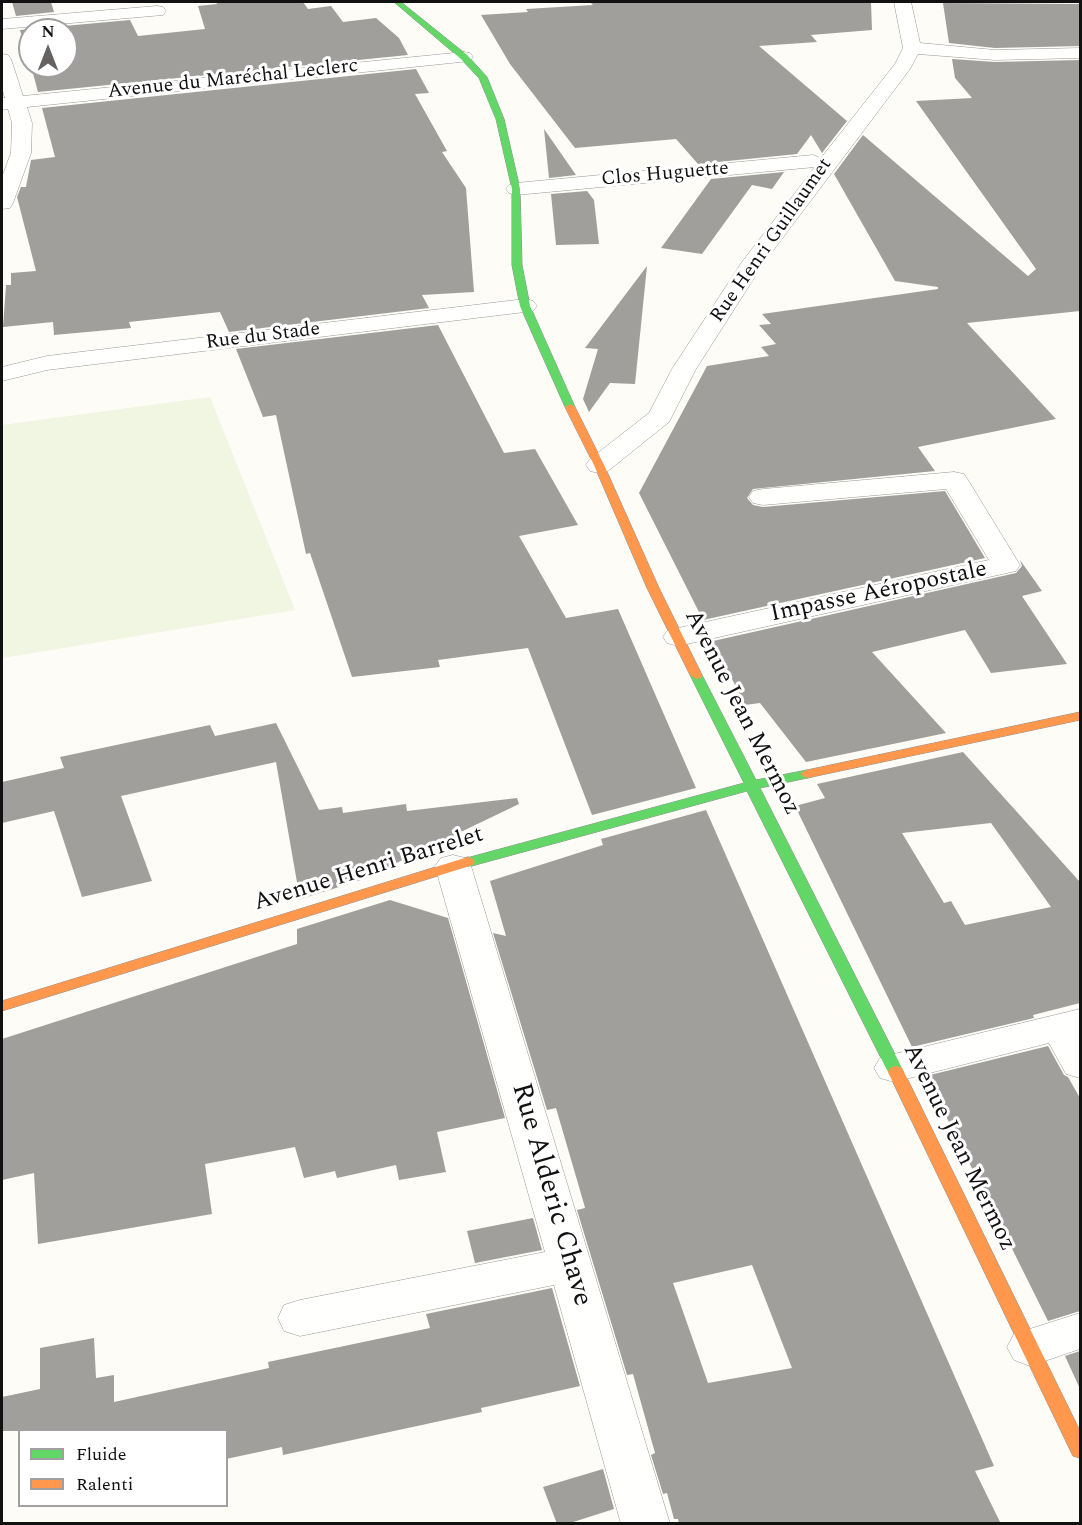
<!DOCTYPE html>
<html>
<head>
<meta charset="utf-8">
<style>
	body { margin:0 }
	#map { position:relative; width:1082px; height:1525px; overflow:hidden; background:#fdfcf7; font-family:Spectral,serif }
	canvas { display:block }
	.frame { position:absolute; inset:0; border:3px solid #111; pointer-events:none }
	.legend { position:absolute; left:18px; top:1429px; width:210px; height:78px; box-sizing:border-box; background:#fff; border:2px solid #a0a0a0; margin:0; padding:8px 10px; list-style:none; font-size:18px; color:#111 }
	.legend li { display:flex; align-items:center; gap:12px; height:30px }
	.legend b { width:30px; border:2px solid #a0a0a0 }
	.north { position:absolute; left:18px; top:18px; width:60px; height:60px; box-sizing:border-box; background:#fff; border:2px solid #a0a0a0; border-radius:50%; rotate:0deg; font-size:16px; font-weight:700; line-height:24px; text-align:center; color:#111 }
	.north::after { content:''; display:block; margin:auto; width:21px; height:27px; background:#646362; clip-path:polygon(50% 0,100% 100%,50% 72%,0 100%) }
</style>
</head>
<body>
<div id="map">
<canvas width="1082" height="1525"></canvas>
<div class="frame"></div>
<ul class="legend">
<li><b style="height:8px;background:#63d668"></b>Fluide</li>
<li><b style="height:8px;background:#ff974d"></b>Ralenti</li>
</ul>
<div class="north">N</div>
</div>
<script>
const ctx = document.querySelector('canvas').getContext('2d');
ctx.lineJoin = 'round';
function fillPath(path, color) { ctx.fillStyle = color; ctx.fill(path, 'evenodd'); }
const poly = rows => new Path2D(rows.map(r => 'M' + r).join(''));
function stroke(path, color, width, dash) { ctx.strokeStyle = color; ctx.lineWidth = width; ctx.lineCap = dash ? 'butt' : 'round'; ctx.setLineDash(dash || []); ctx.stroke(path); }
function write(font, color, halo, rows, align = 'center') {
  ctx.font = font + ' Spectral,serif'; ctx.lineWidth = 6; ctx.setLineDash([]); ctx.textBaseline = 'middle'; ctx.strokeStyle = halo; ctx.fillStyle = color; for (const [text, x, y, turn = 0] of rows) {
    ctx.save(); ctx.translate(x, y); ctx.rotate((+turn || 0) * Math.PI / 180); ctx.textAlign = isNaN(turn) ? turn : align; if (halo) ctx.strokeText(text, 0, 0); ctx.fillText(text, 0, 0); ctx.restore();
  }
}
const pitch = poly([
	[210,397,295,610,2,658,2,425]
]);
const building = poly([
	[12,2,51,2,54,12,16,16],
	[216,2,303,2,308,9,331,6,343,22,376,18,399,38,408,55,38,92,31,66,66,66,66,30,30,30,30,64,20,30,130,20,138,36,205,29,198,6,217,4],
	[590,2,871,2,872,30,811,35,817,42,759,46,847,121,822,153,811,135,797,154,698,164,676,139,575,148,510,64,481,15,528,12,526,9,593,5],
	[943,3,1080,4,1080,46,995,48,949,43],
	[952,59,995,62,1080,60,1080,311,967,323,1056,419,918,447,935,471,753,489,747,498,753,505,763,507,945,491,985,558,703,620,639,493,707,366,769,356,761,347,776,344,759,325,771,324,762,314,938,289,938,287,895,281,834,174,863,135,1028,276,1036,269,916,101,972,98,955,78],
	[416,69,429,93,415,94,447,151,442,152,466,188,474,292,422,295,429,308,229,332,220,312,129,322,131,328,54,335,53,322,3,327,6,285,11,285,11,273,36,271,17,197,21,187,26,187,31,160,55,157,42,108],
	[544,129,576,175,549,178],
	[784,172,772,189,752,185,702,254,661,248,711,179],
	[587,191,594,200,599,244,556,245,551,194],
	[647,266,635,384,610,383,589,412,583,399,598,349,585,348],
	[438,325,504,453,535,449,578,525,519,536,566,618,618,609,696,788,592,815,528,648,438,660,440,667,352,677,310,553,306,554,276,415,263,417,236,349],
	[1020,560,1042,591,1022,596,1067,664,991,673,965,630,872,652,946,733,806,762,760,703,745,705,713,641,1016,573,1022,566],
	[276,723,319,810,342,807,343,813,406,804,407,811,517,798,519,804,361,880,298,900,298,888,276,762,121,796,152,881,82,897,54,811,2,823,2,782,64,768,60,757,210,725,215,736],
	[963,752,1080,882,1080,1003,1033,1015,1034,1018,912,1047,795,806,825,798,817,784],
	[991,823,1051,907,965,925,951,901,944,903,902,833],
	[706,810,994,1466,975,1471,1001,1524,679,1524,678,1519,674,1519,667,1493,663,1494,651,1455,655,1453,633,1374,627,1375,577,1210,585,1208,584,1204,556,1108,547,1110,493,933,506,936,490,881,603,845,601,839],
	[752,1265,792,1368,708,1383,673,1283],
	[390,900,448,918,505,1118,437,1132,446,1172,399,1180,396,1165,337,1178,335,1171,304,1178,295,1147,205,1164,212,1214,38,1244,34,1173,2,1180,2,1039,297,944,297,929],
	[1048,1046,1064,1075,1068,1077,1080,1098,1080,1311,1048,1321,926,1076],
	[533,1218,542,1250,475,1263,467,1231],
	[552,1288,580,1386,481,1408,482,1412,283,1455,282,1447,226,1459,226,1431,2,1431,2,1397,40,1389,40,1348,94,1338,96,1378,114,1375,114,1402,269,1368,268,1362,430,1328,426,1314],
	[1080,1351,1080,1389,1065,1356],
	[603,1469,614,1509,567,1524,557,1524,543,1487]
]);
const street = poly([
	[894,2,911,2,920,43,995,50,1080,48,1080,58,995,60,918,54,910,69,763,264,696,369,669,422,608,471,599,473,590,471,586,465,590,459,649,413,672,369,742,262,815,167,516,195,509,193,506,189,509,185,516,183,813,155,821,158,895,64,903,48,894,2],
	[157,6,163,7,166,11,163,15,2,29,2,19,157,6],
	[464,52,470,53,473,57,470,61,27,107,32,123,31,153,13,203,10,208,2,209,2,177,11,153,12,123,8,109,2,110,2,98,5,98,2,88,2,54,8,55,11,59,23,96,464,52],
	[525,299,533,301,537,306,533,311,47,370,2,381,2,367,47,356,525,299],
	[954,472,964,474,968,480,1020,565,1016,571,678,646,667,643,663,637,667,631,678,628,989,560,946,489,763,505,753,503,749,497,753,491,763,489,954,472],
	[453,855,465,858,471,866,670,1524,621,1524,554,1285,300,1336,284,1331,278,1318,284,1305,300,1300,545,1252,435,866,441,858,453,855],
	[1080,1009,1080,1078,1066,1074,1049,1043,894,1082,880,1078,874,1068,880,1058,894,1054,1080,1009],
	[1080,1313,1080,1349,1030,1366,1014,1360,1007,1347,1014,1334,1080,1313]
]);
const fast = poly([
	[394,2,401,2,467,55,487,77,504,119,520,189,522,265,530,306,575,407,574,409,570,410,565,407,520,306,512,265,512,189,496,119,479,78,461,59,394,2],
	[696,671,702,675,756,780,807,770,814,774,812,777,760,788,904,1072,902,1076,896,1078,890,1076,888,1072,747,791,468,867,461,862,463,859,744,783,690,675,696,671]
]);
const slow = poly([
	[570,404,575,407,604,465,659,588,702,675,701,678,696,679,690,675,647,588,594,465,565,407,570,404],
	[1080,712,1080,720,807,778,800,774,807,770,1080,712],
	[468,857,473,859,475,862,473,865,2,1011,2,1001,468,857],
	[896,1066,902,1068,904,1072,1080,1431,1080,1458,1073,1456,888,1072,890,1068,896,1066]
]);
const farStreetnames = [
	["Avenue du Maréchal Leclerc",233,80,-6],
	["Clos Huguette",665,175,-5],
	["Rue Henri Guillaumet",772,241,-55],
	["Rue du Stade",263,337,-7]
];
const streetNames = [
	["Impasse Aéropostale",879,593,-12],
	["Avenue Jean Mermoz",741,713,63],
	["Avenue Henri Barrelet",369,870,-17],
	["Avenue Jean Mermoz",958,1148,64]
];
const nearStreetnames = [
	["Rue Alderic Chave",550,1195,74]
];
fillPath(pitch, '#f0f6e1');
fillPath(building, '#a19f9c');
stroke(street, '#979795', 1);
stroke(fast, '#8e8d8b', 1);
stroke(slow, '#8e8d8b', 1);
fillPath(street, '#fffffe');
fillPath(fast, '#63d668');
fillPath(slow, '#ff974d');
write('20px', '#111', '#fff', farStreetnames);
write('24px', '#111', '#fff', streetNames);
write('28px', '#111', '#fff', nearStreetnames);
</script>
</body>
</html>
